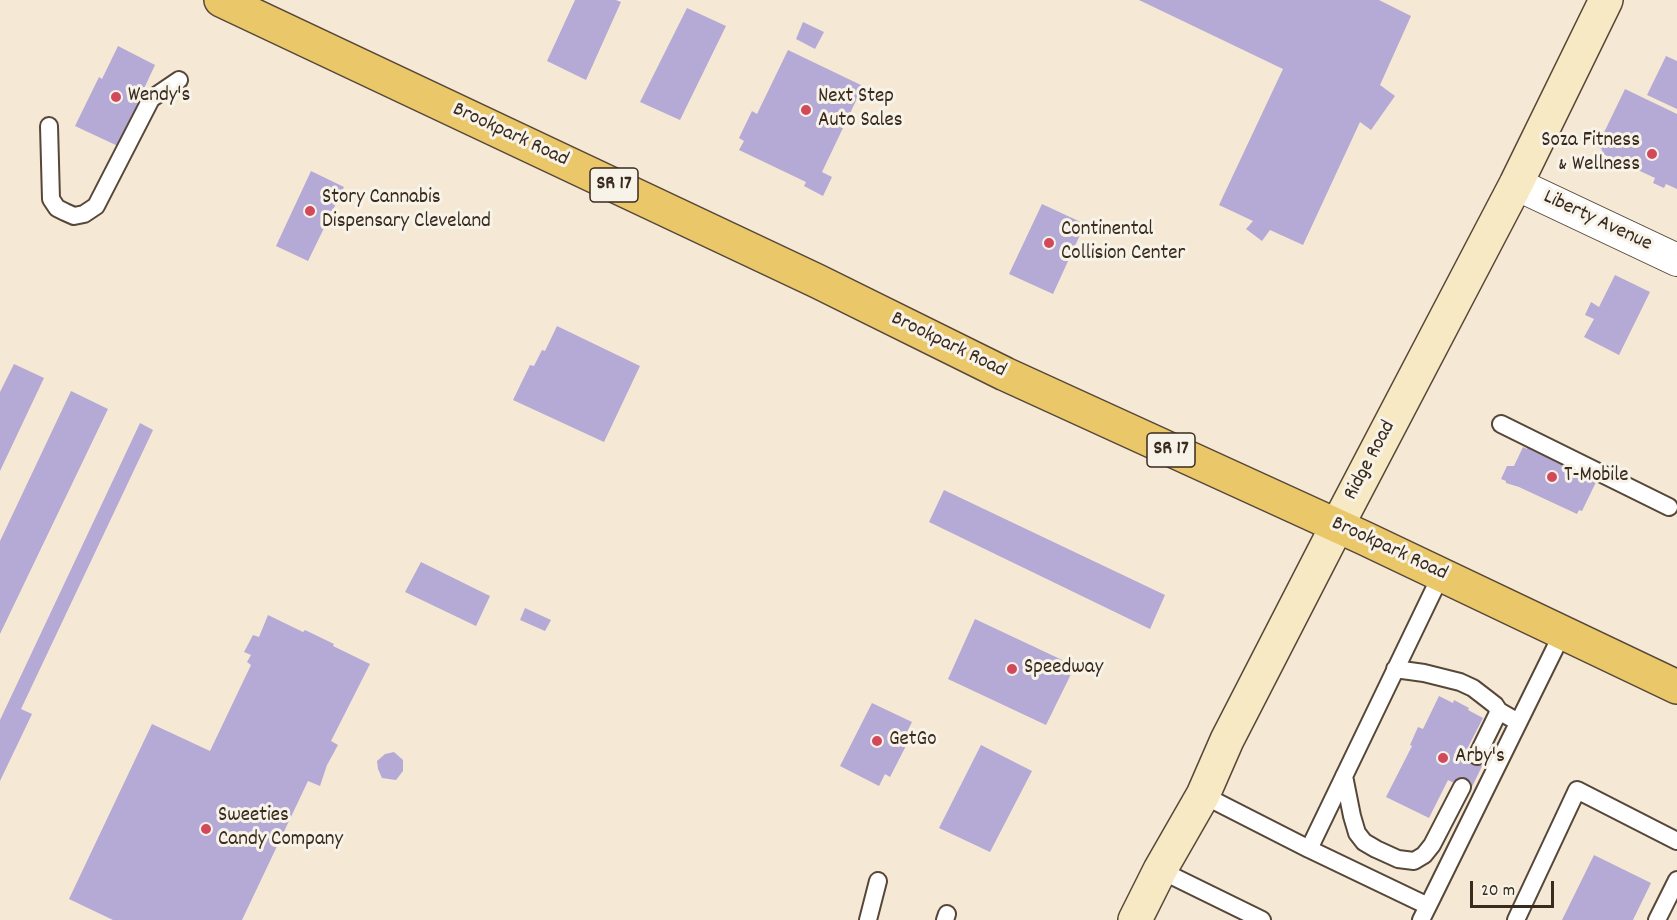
<!DOCTYPE html>
<html>
<head>
<meta charset="utf-8">
<style>
	body { margin:0 }
	#map { position:relative; width:1677px; height:920px; overflow:hidden; background:#f5e9d5; font-family:Dekko,sans-serif }
	canvas { display:block }
	.scale { position:absolute; left:1470px; top:881px; width:84px; height:27px; box-sizing:border-box; border:3px solid #3b2a1e; border-top:0; padding-left:8px; font-size:18px; line-height:21px; white-space:nowrap; color:#3b2a1e; -webkit-text-stroke:4px #f7f3e8; paint-order:stroke }
</style>
</head>
<body>
<div id="map">
<canvas width="1677" height="920"></canvas>
<div class="scale">20 m</div>
</div>
<script>
const ctx = document.querySelector('canvas').getContext('2d');
ctx.lineJoin = 'round';
function fillPath(path, color) { ctx.fillStyle = color; ctx.fill(path, 'evenodd'); }
const poly = rows => new Path2D(rows.map(r => 'M' + r).join(''));
function stroke(path, color, width, dash) { ctx.strokeStyle = color; ctx.lineWidth = width; ctx.lineCap = dash ? 'butt' : 'round'; ctx.setLineDash(dash || []); ctx.stroke(path); }
function write(font, color, halo, rows, align = 'center') {
  ctx.font = font + ' Dekko,sans-serif'; ctx.lineWidth = 6; ctx.setLineDash([]); ctx.textBaseline = 'middle'; ctx.strokeStyle = halo; ctx.fillStyle = color; for (const [text, x, y, turn = 0] of rows) {
    ctx.save(); ctx.translate(x, y); ctx.rotate((+turn || 0) * Math.PI / 180); ctx.textAlign = isNaN(turn) ? turn : align; if (halo) ctx.strokeText(text, 0, 0); ctx.fillText(text, 0, 0); ctx.restore();
  }
}
const building = poly([
	[575,0,616,0,621,2,586,80,547,61],
	[1139,0,1379,0,1411,16,1380,85,1395,96,1371,130,1360,122,1303,245,1270,230,1262,241,1246,229,1253,221,1219,205,1283,69],
	[687,8,726,26,680,120,640,102],
	[803,22,824,32,815,49,796,39],
	[118,46,155,65,141,95,147,99,120,147,75,126,99,77,102,79],
	[788,50,863,86,822,172,832,177,823,196,804,186,806,182,739,150,744,141,739,138,752,111,757,114],
	[1666,56,1677,61,1677,109,1647,95],
	[1625,89,1677,114,1677,189,1666,184,1664,188,1653,183,1655,178,1601,153,1602,149,1597,147],
	[311,171,344,187,308,261,276,246],
	[1042,204,1085,224,1053,294,1009,274],
	[1615,275,1650,292,1619,355,1584,337,1594,319,1585,315,1591,302,1599,307],
	[557,326,640,366,604,442,513,400,530,365,534,366,542,350,545,351],
	[14,364,44,378,0,471,0,392],
	[71,391,108,409,0,634,0,541],
	[140,423,153,430,21,709,32,714,0,781,0,720],
	[1528,445,1598,478,1582,511,1579,510,1577,514,1519,487,1506,483,1506,481,1501,479,1507,466,1514,466,1523,447,1527,449],
	[944,490,1165,595,1150,629,929,522],
	[421,562,490,596,476,626,405,592],
	[525,608,551,620,545,631,520,620],
	[268,615,303,632,305,630,334,644,333,646,370,664,331,741,338,745,327,765,320,786,308,781,242,920,113,920,69,899,152,724,210,751,251,665,247,662,251,655,244,652,253,635,259,637],
	[975,619,1075,666,1046,725,948,679],
	[1439,696,1453,703,1454,700,1469,708,1468,710,1483,718,1466,751,1485,760,1470,791,1448,780,1429,818,1386,797,1412,746,1410,745,1418,727,1423,729],
	[872,703,912,722,905,736,910,738,890,777,885,774,879,786,840,766],
	[981,745,1032,771,990,852,939,828],
	[394,752,403,760,403,771,396,780,382,778,378,769,377,761,385,754],
	[1594,855,1651,883,1633,920,1562,920]
]);
const service = poly([
	[49,126,51,199,57,208,65,212,74,216,84,214,96,206,151,99,179,80],
	[1501,424,1669,507],
	[1441,575,1309,849,1428,906,1563,632],
	[1395,669,1424,673,1460,682,1473,688,1486,698,1495,705,1499,711,1518,722],
	[1477,756,1499,711],
	[1344,776,1352,816,1357,833,1364,842,1376,849,1398,859,1414,861,1424,855,1432,845,1462,787],
	[1203,795,1309,849],
	[1160,870,1262,920],
	[868,920,878,881],
	[945,920,947,914],
	[1421,920,1428,906],
	[1516,920,1577,790,1677,841],
	[1657,920,1677,880]
]);
const minor = poly([
	[1516,184,1677,260]
]);
const secondary = poly([
	[1135,920,1160,870,1203,795,1227,740,1337,526,1516,184,1606,0]
]);
const primary = poly([
	[221,0,817,281,1005,374,1364,538,1677,687]
]);
const markers = [
	[116,97,6,"#d1495b"],
	[806,110,6,"#d1495b"],
	[1652,154,6,"#d1495b"],
	[310,211,6,"#d1495b"],
	[1049,243,6,"#d1495b"],
	[1552,477,6,"#d1495b"],
	[1012,669,6,"#d1495b"],
	[877,741,6,"#d1495b"],
	[1443,758,6,"#d1495b"],
	[206,829,6,"#d1495b"]
];
const shields = [
	[614,185,48],
	[1171,450,48]
];
const shieldNames = [
	["SR 17",614,185],
	["SR 17",1171,450]
];
const poiNames = [
	["Wendy's",128,97],
	["Next Step",818,98],
	["Auto Sales",818,122],
	["Soza Fitness",1640,142,"right"],
	["& Wellness",1640,166,"right"],
	["Story Cannabis",322,199],
	["Dispensary Cleveland",322,223],
	["Continental",1061,231],
	["Collision Center",1061,255],
	["T-Mobile",1564,477],
	["Speedway",1024,669],
	["GetGo",889,741],
	["Arby's",1455,758],
	["Sweeties",218,817],
	["Candy Company",218,841]
];
const streetNames = [
	["Brookpark Road",510,136,25],
	["Liberty Avenue",1597,222,25],
	["Brookpark Road",948,346,26],
	["Ridge Road",1371,461,-62],
	["Brookpark Road",1389,550,25]
];
fillPath(building, '#b5a9d6');
stroke(service, '#574739', 20);
stroke(minor, '#574739', 34);
stroke(secondary, '#574739', 36);
stroke(primary, '#574739', 36);
stroke(service, '#fff', 16);
stroke(minor, '#fff', 32);
stroke(secondary, '#f7e9c3', 33);
stroke(primary, '#eac769', 33);
for (const [x, y, r, color] of markers) { const dot = new Path2D(); dot.arc(x, y, r, 0, 2 * Math.PI); ctx.fillStyle = color; ctx.fill(dot); stroke(dot, '#f7f3e8', 2); }
for (const [x, y, w] of shields) { const box = new Path2D(); box.roundRect(x - w / 2, y - 17, w, 34, 4.5); ctx.fillStyle = '#f7f3e8'; ctx.fill(box); stroke(box, '#3b2a1e', 1.5); }
write('bold 20px', '#3b2a1e', null, shieldNames);
write('21px', '#3b2a1e', '#f7f3e8', poiNames, 'left');
write('21px', '#3b2a1e', '#f7f3e8', streetNames);
</script>
</body>
</html>
